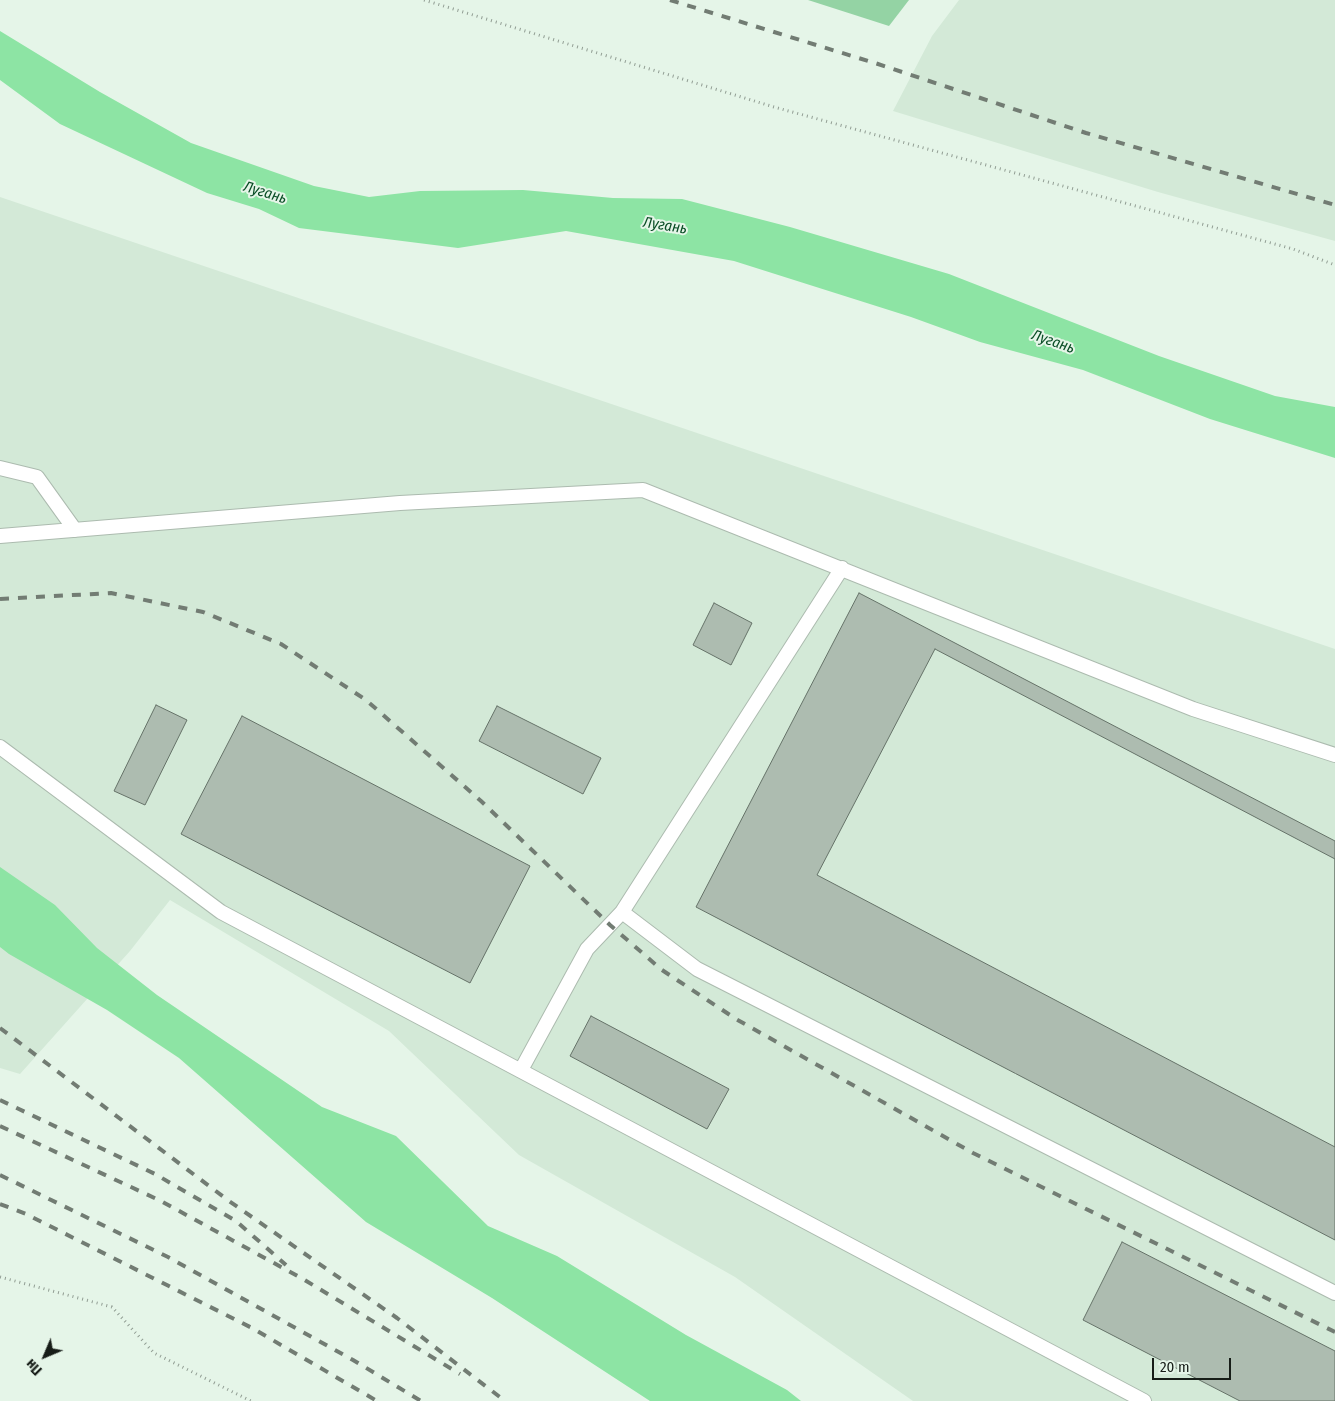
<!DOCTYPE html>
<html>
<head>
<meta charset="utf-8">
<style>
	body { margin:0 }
	#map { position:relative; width:1335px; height:1401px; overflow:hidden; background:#e5f5e8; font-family:"Fira Sans Condensed",sans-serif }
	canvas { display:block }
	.north { position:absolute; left:20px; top:1331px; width:50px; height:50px; -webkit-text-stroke:4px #e5f5e8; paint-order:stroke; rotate:225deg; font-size:14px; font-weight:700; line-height:20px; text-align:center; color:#171d18 }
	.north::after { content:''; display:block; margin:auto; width:18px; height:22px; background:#171d18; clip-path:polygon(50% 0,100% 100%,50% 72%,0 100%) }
	.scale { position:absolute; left:1152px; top:1358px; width:79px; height:22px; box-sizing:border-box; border:2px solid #171d18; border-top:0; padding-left:6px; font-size:15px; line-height:18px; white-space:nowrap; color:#171d18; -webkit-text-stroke:4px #e5f5e8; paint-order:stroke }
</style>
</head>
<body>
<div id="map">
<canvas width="1335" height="1401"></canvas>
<div class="north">Пн</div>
<div class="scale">20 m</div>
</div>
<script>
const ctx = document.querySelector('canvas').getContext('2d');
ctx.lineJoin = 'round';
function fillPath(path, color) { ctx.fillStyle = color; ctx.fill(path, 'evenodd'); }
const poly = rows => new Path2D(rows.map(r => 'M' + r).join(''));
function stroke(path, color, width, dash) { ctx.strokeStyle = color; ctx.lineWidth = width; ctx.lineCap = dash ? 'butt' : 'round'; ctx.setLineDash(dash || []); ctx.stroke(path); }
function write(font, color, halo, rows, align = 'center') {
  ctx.font = font + ' "Fira Sans Condensed",sans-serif'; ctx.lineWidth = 4; ctx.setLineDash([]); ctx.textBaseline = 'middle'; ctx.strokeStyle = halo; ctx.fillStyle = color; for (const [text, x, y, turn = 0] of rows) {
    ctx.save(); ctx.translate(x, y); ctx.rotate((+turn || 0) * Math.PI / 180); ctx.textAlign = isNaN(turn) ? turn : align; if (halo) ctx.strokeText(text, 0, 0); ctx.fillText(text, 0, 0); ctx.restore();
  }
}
const built = poly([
	[959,0,1335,0,1335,241,1158,192,893,111,932,36],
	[0,197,1335,649,1335,1401,913,1401,735,1277,519,1155,389,1031,170,900,130,951,20,1074,0,1068]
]);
const green = poly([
	[808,0,909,0,889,26]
]);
const water = poly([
	[0,31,100,92,191,143,314,186,369,197,420,191,523,190,613,198,682,199,790,227,949,274,1159,356,1275,396,1335,407,1335,458,1210,419,1083,370,980,342,911,317,734,261,566,231,458,248,299,228,259,209,207,193,60,124,0,80],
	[0,867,55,905,97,948,157,995,322,1107,396,1136,488,1226,557,1256,686,1335,787,1390,801,1401,650,1401,492,1298,366,1222,179,1058,107,1010,9,954,0,947]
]);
const building = poly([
	[859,593,1335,841,1335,1240,696,907,859,593],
	[714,603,752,623,731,665,693,645,714,603],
	[935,649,1335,859,1335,1147,817,875,935,649],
	[156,705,187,720,145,805,114,791,156,705],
	[497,706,601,758,583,794,479,741,497,706],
	[242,716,530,866,470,983,181,834,242,716],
	[591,1016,729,1089,707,1129,570,1056,591,1016],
	[1122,1242,1335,1351,1335,1401,1240,1401,1083,1320,1122,1242]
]);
const path = poly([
	[424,0,774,107,1293,249,1335,265],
	[0,1277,112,1307,154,1353,251,1401]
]);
const lane = poly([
	[0,468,37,477,75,530],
	[0,536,400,503,643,490,1193,709,1335,755],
	[0,747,221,912,1144,1401],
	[622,912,697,969,1335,1293],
	[521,1070,587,949,622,912,842,568]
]);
const rail = poly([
	[670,0,878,64,1086,133,1335,205],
	[0,599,111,593,203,612,281,644,366,700,481,801,610,925,662,970,736,1019,973,1153,1335,1332],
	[0,1028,229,1201,397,1318,505,1401],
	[0,1100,155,1174,236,1221,286,1265],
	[0,1126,161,1201,303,1279,460,1374],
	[0,1175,168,1257,353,1360,421,1401],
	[0,1204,26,1214,252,1328,377,1401]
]);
const waterNames = [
	["Лугань",265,193,17],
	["Лугань",665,226,9],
	["Лугань",1053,342,19]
];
fillPath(built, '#d3e9d7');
fillPath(green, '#94d3a4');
fillPath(water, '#8de4a4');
fillPath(building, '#adbcb0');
stroke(building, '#667369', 1);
stroke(lane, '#acbbaf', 16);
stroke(path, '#919d93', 3, [1, 4]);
stroke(lane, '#fff', 14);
stroke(rail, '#727c73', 4, [9, 9]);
write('italic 15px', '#094d25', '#e5f5e8', waterNames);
</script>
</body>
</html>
